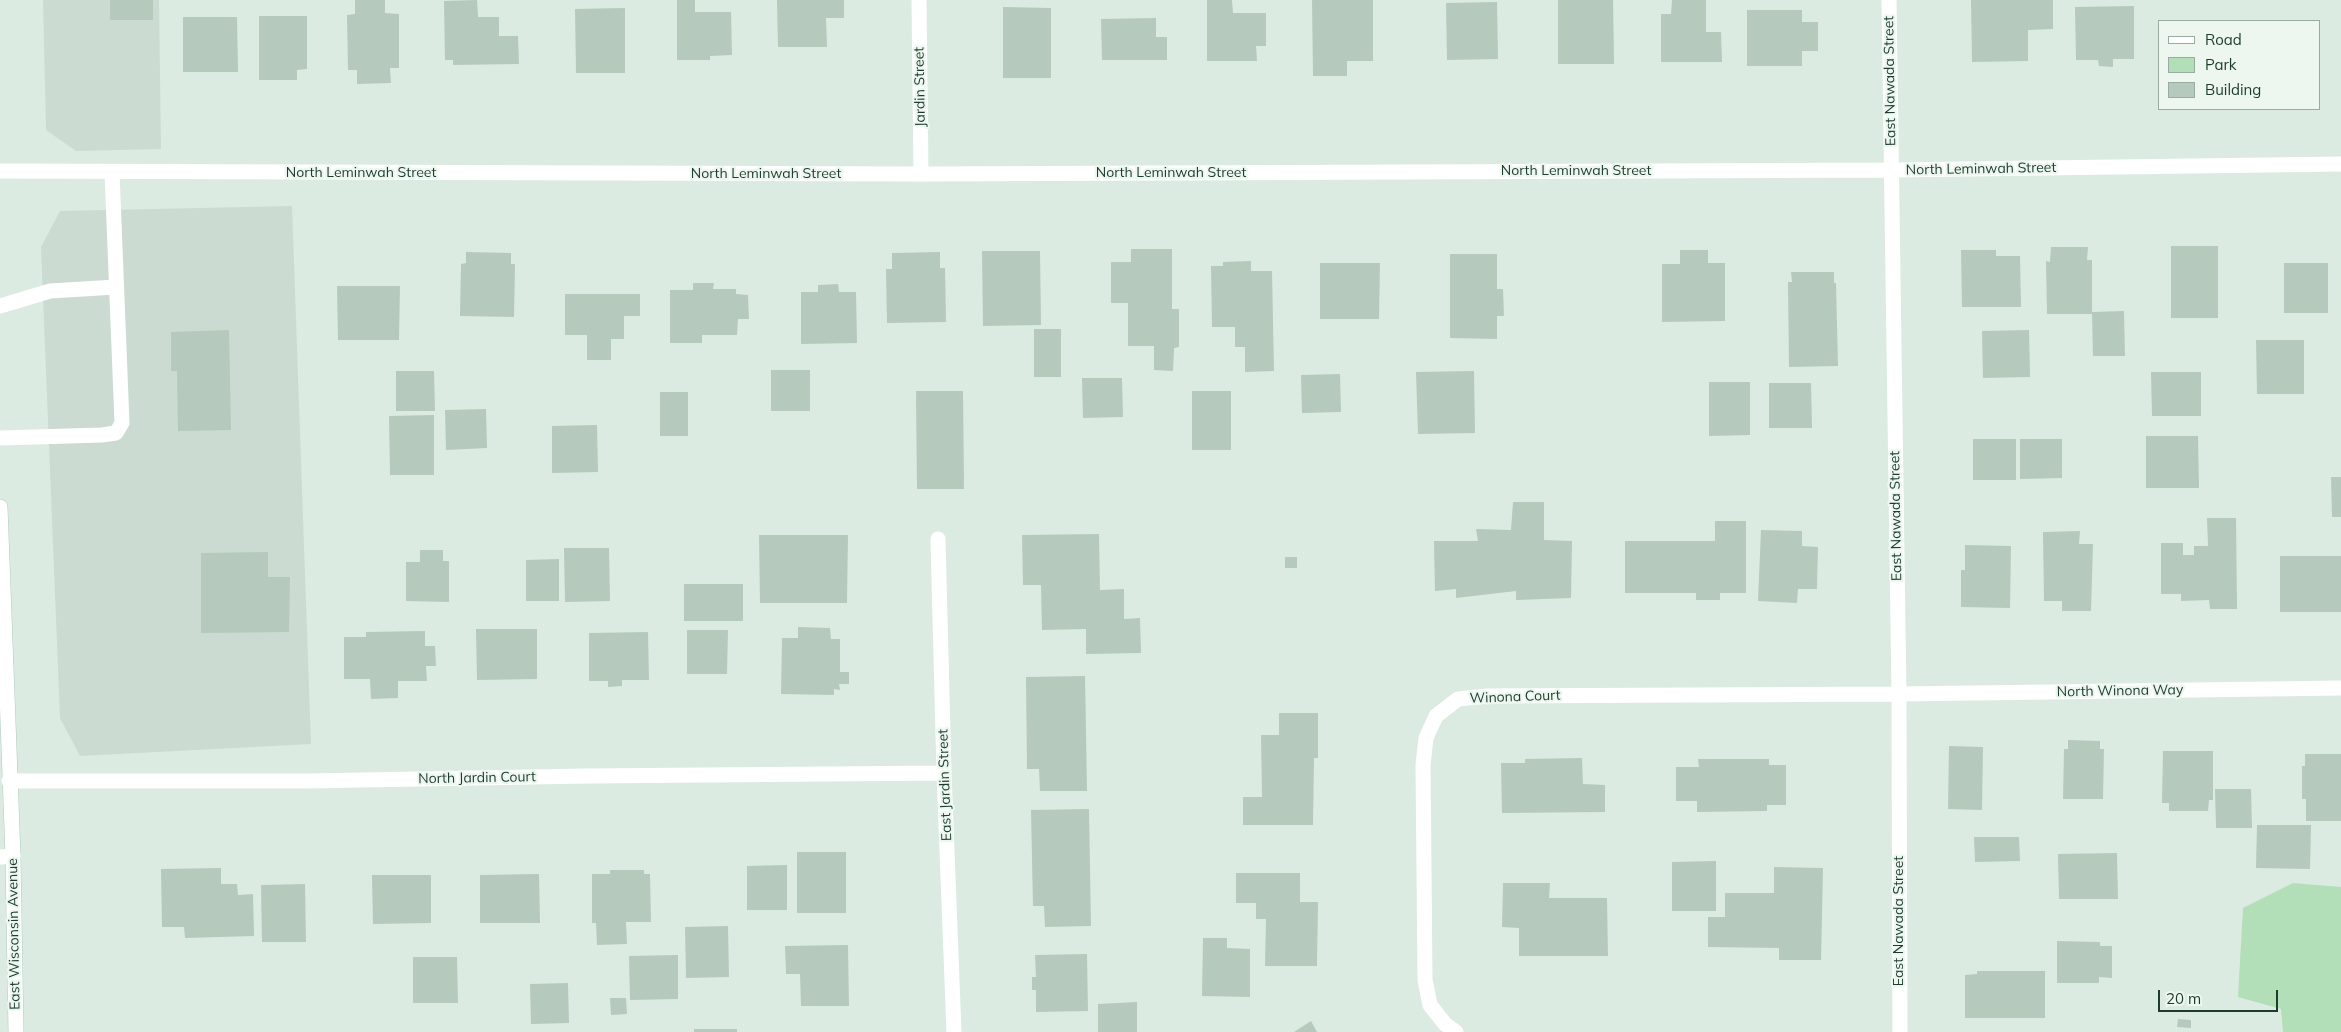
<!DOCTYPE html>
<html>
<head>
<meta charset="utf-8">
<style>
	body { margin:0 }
	#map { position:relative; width:2341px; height:1032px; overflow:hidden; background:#dcebe2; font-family:Mulish,sans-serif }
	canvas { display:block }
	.legend { position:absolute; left:2158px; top:20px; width:162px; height:90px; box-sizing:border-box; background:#edf7f0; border:1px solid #9aaca2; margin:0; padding:6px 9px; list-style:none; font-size:15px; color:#1d3c2e }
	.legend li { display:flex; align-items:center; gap:10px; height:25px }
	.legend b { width:25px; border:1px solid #9aaca2 }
	.scale { position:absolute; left:2158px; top:990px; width:120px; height:22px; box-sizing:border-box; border:2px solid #1d3c2e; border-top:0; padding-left:6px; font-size:15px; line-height:18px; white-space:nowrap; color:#1d3c2e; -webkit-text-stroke:4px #edf7f0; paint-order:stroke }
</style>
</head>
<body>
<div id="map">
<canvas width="2341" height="1032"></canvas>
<ul class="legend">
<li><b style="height:6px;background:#fff"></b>Road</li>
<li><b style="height:14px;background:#b2dfb7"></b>Park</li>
<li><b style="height:14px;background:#b5c9bd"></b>Building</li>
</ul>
<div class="scale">20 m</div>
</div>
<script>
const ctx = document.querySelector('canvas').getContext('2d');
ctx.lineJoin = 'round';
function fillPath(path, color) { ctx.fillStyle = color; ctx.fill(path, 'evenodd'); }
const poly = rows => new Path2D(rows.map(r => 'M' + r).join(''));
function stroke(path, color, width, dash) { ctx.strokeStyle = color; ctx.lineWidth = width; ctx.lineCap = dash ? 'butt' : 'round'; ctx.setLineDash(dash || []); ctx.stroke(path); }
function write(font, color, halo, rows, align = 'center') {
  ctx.font = font + ' Mulish,sans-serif'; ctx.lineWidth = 4.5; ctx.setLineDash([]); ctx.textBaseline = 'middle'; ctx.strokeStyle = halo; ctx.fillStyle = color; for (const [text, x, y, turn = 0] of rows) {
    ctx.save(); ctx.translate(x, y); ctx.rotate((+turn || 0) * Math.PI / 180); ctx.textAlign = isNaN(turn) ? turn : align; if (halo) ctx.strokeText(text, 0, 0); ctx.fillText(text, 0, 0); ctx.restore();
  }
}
const built = poly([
	[43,0,159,0,161,149,76,151,46,130],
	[292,206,311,744,80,756,60,718,41,247,60,211]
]);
const green = poly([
	[2293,883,2341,887,2341,1032,2283,1032,2281,1009,2238,997,2243,908]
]);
const building = poly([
	[110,0,153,0,153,20,110,20],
	[355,0,385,0,385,13,399,14,399,68,390,68,391,83,357,84,357,70,348,70,347,15,355,14],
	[477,0,478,17,499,17,499,36,518,36,519,64,453,65,453,60,445,60,444,1],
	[677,0,695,0,695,12,731,12,732,55,710,56,710,60,677,60],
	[777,0,844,0,844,18,826,18,827,47,778,47],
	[1207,0,1232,0,1233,13,1266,13,1266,46,1256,46,1257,61,1207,61],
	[1312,0,1373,0,1373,61,1347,61,1347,76,1313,76],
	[1558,0,1613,0,1614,64,1558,64],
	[1672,0,1706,0,1706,32,1721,32,1722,62,1661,62,1661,14,1671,14],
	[1971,0,2053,0,2053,29,2028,30,2028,61,1972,62],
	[1497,2,1498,59,1447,60,1446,3],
	[2134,6,2134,59,2113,59,2113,67,2099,66,2098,60,2076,60,2075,7],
	[1003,7,1051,8,1051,78,1003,78],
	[625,8,625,73,576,73,575,9],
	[1747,10,1802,10,1802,22,1818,22,1818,51,1802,51,1802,66,1747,66],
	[259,16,307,16,307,69,297,70,297,80,259,80],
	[183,17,237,17,238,72,183,72],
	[1156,18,1156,37,1167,37,1167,60,1102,60,1101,19],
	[2171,246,2218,246,2218,318,2171,318],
	[2051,247,2088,247,2087,260,2092,260,2092,312,2124,311,2125,356,2093,356,2092,314,2047,314,2046,261,2050,262],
	[1131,249,1172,249,1172,309,1179,309,1179,347,1174,348,1173,371,1154,370,1154,346,1128,346,1128,303,1111,303,1111,262,1131,262],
	[1680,250,1708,250,1708,263,1725,263,1725,321,1662,322,1662,264,1680,264],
	[1961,250,1996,250,1996,256,2020,256,2021,307,1962,307],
	[982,251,1040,251,1041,325,983,326],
	[466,252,511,253,511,264,515,264,514,317,460,316,461,264,466,263],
	[940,252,940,268,945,268,946,322,887,323,886,269,892,269,892,253],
	[1450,254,1497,254,1497,289,1503,289,1504,316,1497,316,1497,339,1450,338],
	[1251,261,1251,271,1272,271,1274,371,1245,372,1245,347,1235,347,1235,327,1212,327,1211,266,1223,266,1223,262],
	[1320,263,1380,263,1379,319,1320,319],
	[2284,263,2328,263,2328,313,2284,313],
	[1791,272,1834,272,1834,283,1836,283,1838,366,1789,367,1788,282,1792,282],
	[693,283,714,283,713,289,736,289,736,294,748,295,749,319,738,319,737,335,702,335,702,343,670,343,670,290,693,290],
	[838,284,839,292,856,292,857,343,801,344,801,292,818,292,818,285],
	[337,286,400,286,399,340,338,340],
	[565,294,640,294,640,316,624,316,624,339,611,339,611,360,587,360,587,335,565,335],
	[1034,329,1061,329,1061,377,1034,377],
	[229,330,231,430,178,431,177,371,171,371,171,332],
	[2029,330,2030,377,1983,378,1982,331],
	[2256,340,2304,340,2304,394,2257,394],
	[771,370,810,370,810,411,771,411],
	[396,371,434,371,435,411,396,411],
	[1474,371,1475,433,1418,434,1416,372],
	[2151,372,2201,372,2201,416,2152,416],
	[1340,374,1341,412,1302,413,1301,375],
	[1082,378,1122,378,1123,417,1083,418],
	[1709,382,1750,382,1750,435,1709,436],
	[1769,383,1811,383,1812,428,1769,428],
	[916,391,963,391,964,489,917,489],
	[1192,391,1231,391,1231,450,1192,450],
	[660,392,688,392,688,436,660,436],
	[486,409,487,448,446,450,445,410],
	[434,415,434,475,390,475,389,416],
	[597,425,598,472,552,473,552,426],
	[2146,436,2198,436,2199,488,2146,488],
	[1973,439,2016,439,2016,480,1973,480],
	[2020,439,2062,439,2062,478,2020,479],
	[2331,477,2341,477,2341,517,2332,517],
	[1513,502,1544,502,1544,540,1572,541,1571,598,1516,600,1516,591,1456,598,1456,589,1435,591,1434,541,1478,541,1476,529,1511,530],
	[2207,518,2236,518,2237,609,2210,609,2209,600,2181,601,2181,594,2161,594,2161,543,2183,543,2183,555,2194,555,2194,546,2208,546],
	[1715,521,1746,521,1746,593,1720,593,1720,600,1696,600,1696,593,1625,593,1625,541,1715,541],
	[1761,530,1802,531,1802,546,1818,547,1817,589,1798,589,1797,603,1758,601],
	[2080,531,2079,544,2093,544,2091,611,2062,611,2062,601,2044,601,2043,532],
	[1099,534,1100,590,1124,589,1124,619,1140,618,1141,653,1086,654,1086,629,1042,630,1041,585,1023,585,1022,535],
	[759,535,848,535,847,603,760,603],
	[1965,545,2011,546,2010,608,1961,607,1961,570,1965,570],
	[564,548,609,548,610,601,565,602],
	[420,550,443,550,443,561,449,561,449,602,406,601,406,562,420,562],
	[268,552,268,577,290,577,289,632,201,633,201,553],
	[2280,556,2341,556,2341,612,2280,612],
	[1285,557,1297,557,1297,568,1285,568],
	[559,559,559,601,526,601,526,560],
	[684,584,743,584,743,621,684,621],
	[798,627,830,628,831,639,840,639,840,672,849,672,849,684,839,684,840,690,834,689,834,695,781,694,782,638,798,638],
	[476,629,537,629,537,679,477,680],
	[687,630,728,630,727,674,687,674],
	[425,631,425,646,435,646,436,666,426,666,427,681,398,681,398,698,371,699,370,679,344,679,344,637,366,637,366,632],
	[648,632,649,680,622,680,622,686,608,687,608,681,589,681,589,633],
	[1085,676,1087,791,1040,791,1039,769,1027,769,1026,677],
	[1279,713,1318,713,1318,758,1314,758,1313,825,1243,825,1243,797,1262,797,1261,735,1279,735],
	[2068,740,2100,741,2100,749,2104,749,2103,799,2063,799,2064,749,2068,749],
	[1949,746,1983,747,1982,810,1948,809],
	[2163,751,2213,751,2213,800,2209,800,2208,811,2169,811,2169,803,2162,803],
	[2305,754,2341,754,2341,821,2306,821,2306,799,2302,799,2302,766,2305,766],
	[1582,758,1583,784,1605,785,1605,812,1502,813,1501,763,1525,763,1525,759],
	[1698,759,1769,759,1769,765,1786,765,1786,805,1767,805,1767,811,1697,812,1697,801,1676,801,1676,767,1699,767],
	[2215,789,2251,789,2252,828,2216,828],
	[1089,809,1091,926,1045,927,1044,906,1033,906,1031,810],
	[2257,825,2311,825,2310,869,2256,868],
	[1974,837,2019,837,2020,861,1975,862],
	[797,852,846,852,846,913,797,913],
	[2117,853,2118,899,2059,899,2058,854],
	[1716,861,1716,911,1672,911,1672,862],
	[787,865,787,910,747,910,747,866],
	[1774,867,1823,868,1821,960,1779,960,1779,948,1708,947,1708,917,1725,917,1725,893,1774,893],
	[221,868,221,884,237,884,238,895,253,894,254,936,185,938,184,927,162,927,161,869],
	[610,870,644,870,644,874,650,874,651,922,626,922,627,944,597,945,596,923,592,923,592,874,610,874],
	[1236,873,1300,873,1300,902,1318,902,1317,966,1265,966,1266,919,1256,919,1256,903,1236,903],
	[539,874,540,923,480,923,480,875],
	[372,875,431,875,431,923,373,924],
	[1503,883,1550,883,1549,898,1607,898,1608,956,1519,956,1519,928,1502,927],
	[305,884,306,942,262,942,261,885],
	[728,926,729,977,686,978,685,927],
	[1203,938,1227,938,1227,948,1250,949,1250,997,1202,996],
	[2057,941,2100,942,2100,946,2112,946,2112,978,2099,977,2099,983,2057,983],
	[848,945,849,1006,801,1006,800,974,786,974,785,946],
	[1087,954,1088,1011,1036,1012,1036,990,1032,990,1032,977,1036,977,1035,955],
	[678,955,678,999,630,1000,629,956],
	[413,957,457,957,458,1003,413,1003],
	[1977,971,2045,971,2045,1018,1965,1018,1965,975,1977,974],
	[568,983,569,1023,531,1024,530,984],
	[610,998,626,998,627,1014,611,1015],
	[1137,1002,1137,1032,1098,1032,1098,1004],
	[2178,1019,2191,1020,2191,1028,2177,1027],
	[1311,1021,1317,1032,1294,1032],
	[694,1029,737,1029,737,1032,694,1032]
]);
const service = poly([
	[0,306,50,291,116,287],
	[0,438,102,435,116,433,122,423,112,172],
	[0,857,13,856]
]);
const minor = poly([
	[919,0,921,174],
	[1889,0,1899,694,1900,1032],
	[0,171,921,174,1891,170,2341,164],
	[938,539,944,773,954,1032],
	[9,781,306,781,588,776,944,773],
	[1456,1032,1445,1024,1430,1005,1425,980,1423,765,1426,738,1436,716,1458,699,1488,696,1899,694,2341,688]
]);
const secondary = poly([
	[0,507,13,856,16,1032]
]);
const streetNames = [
	["East Nawada Street",1890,81,-91],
	["Jardin Street",920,87,-91],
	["North Leminwah Street",1981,169,-1],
	["North Leminwah Street",1576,171],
	["North Leminwah Street",361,173],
	["North Leminwah Street",1171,173],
	["North Leminwah Street",766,174],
	["East Nawada Street",1896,516,-91],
	["North Winona Way",2120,691,-1],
	["Winona Court",1515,697,-2],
	["North Jardin Court",477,778,-1],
	["East Jardin Street",945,785,-92],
	["East Nawada Street",1899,921,-90],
	["East Wisconsin Avenue",14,934,-91]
];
fillPath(built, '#cbdbd1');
fillPath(green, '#b2dfb7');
fillPath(building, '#b5c9bd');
stroke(secondary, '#aeccbc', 16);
stroke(service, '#fff', 15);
stroke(minor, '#fff', 15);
stroke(secondary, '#fff', 15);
write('14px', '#1d3c2e', '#edf7f0', streetNames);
</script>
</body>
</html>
